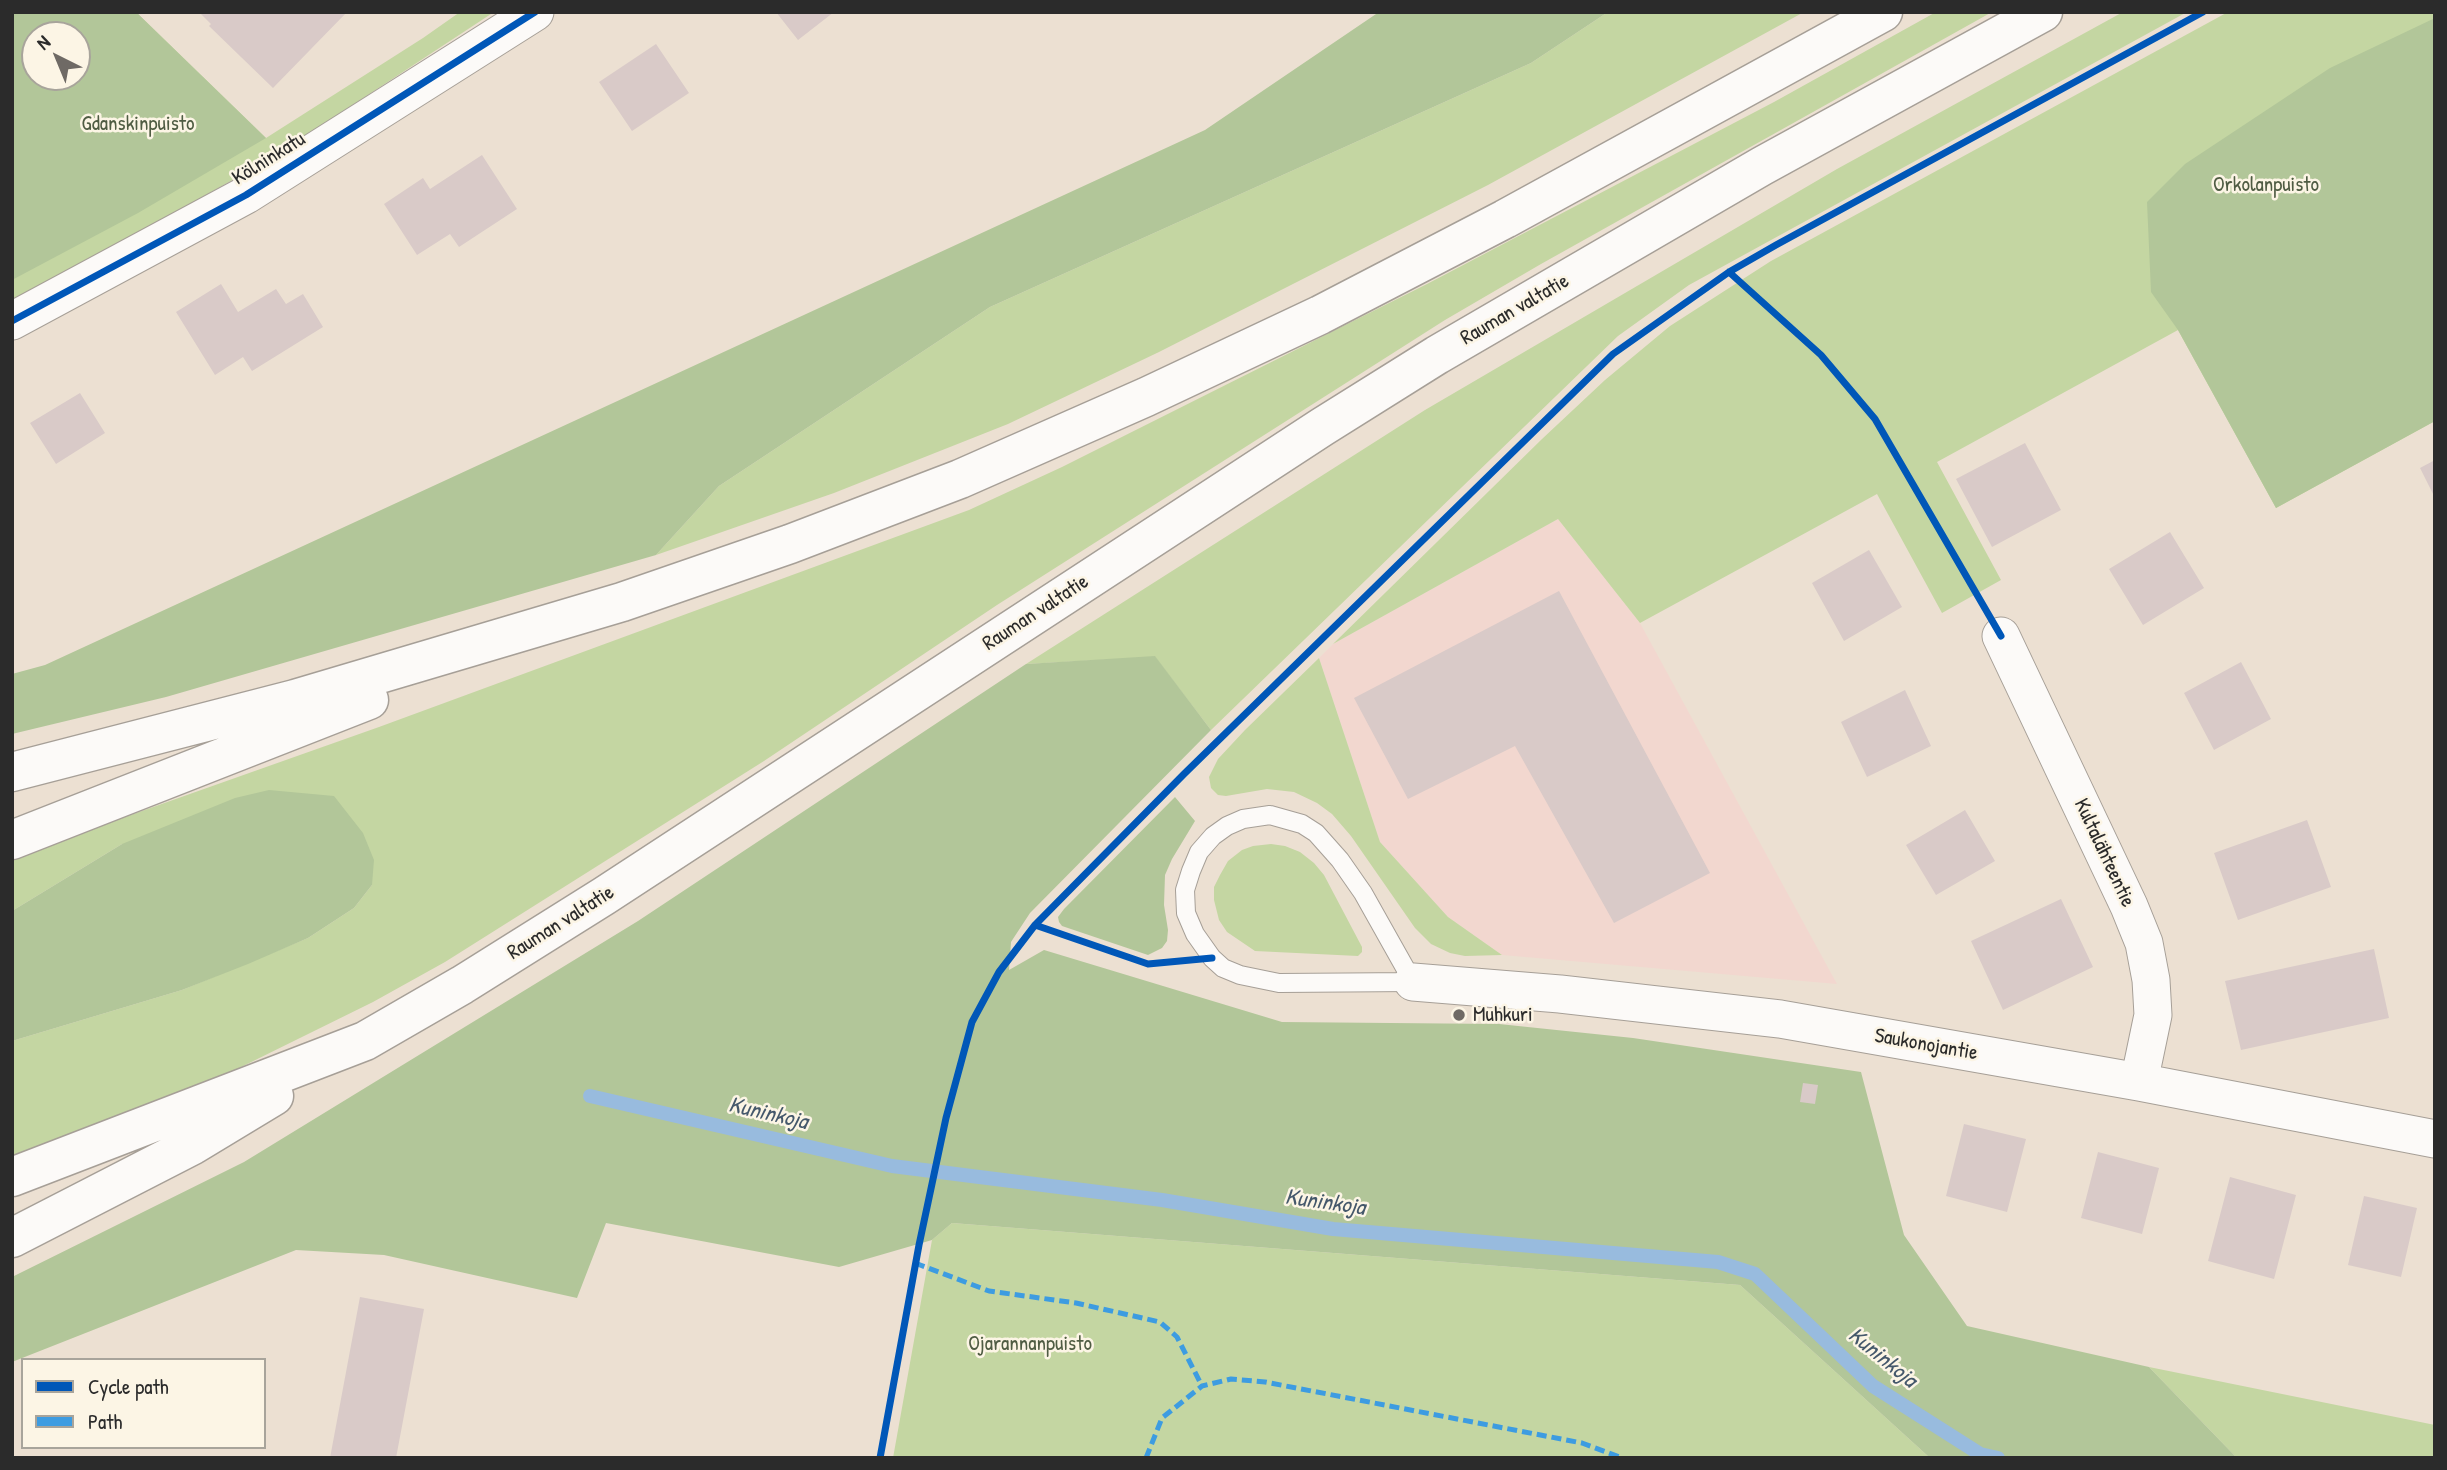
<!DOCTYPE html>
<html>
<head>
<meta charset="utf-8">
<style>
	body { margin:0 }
	#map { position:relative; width:2447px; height:1470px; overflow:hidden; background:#ece0d2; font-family:"Patrick Hand",sans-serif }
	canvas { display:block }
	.frame { position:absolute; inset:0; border:14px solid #2b2b2b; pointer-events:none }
	.legend { position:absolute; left:21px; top:1358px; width:245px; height:91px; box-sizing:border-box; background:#fcf5e5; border:2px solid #a8a49b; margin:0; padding:9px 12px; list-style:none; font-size:21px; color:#2b2b2b }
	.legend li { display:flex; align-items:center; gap:14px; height:35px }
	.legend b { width:35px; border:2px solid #a8a49b }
	.north { position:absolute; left:21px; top:21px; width:70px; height:70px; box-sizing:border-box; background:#fcf5e5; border:2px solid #a8a49b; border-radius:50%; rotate:317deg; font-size:19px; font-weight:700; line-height:28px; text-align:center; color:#2b2b2b }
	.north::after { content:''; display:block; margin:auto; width:24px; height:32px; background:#6f6a65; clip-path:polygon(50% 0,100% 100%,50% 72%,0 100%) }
</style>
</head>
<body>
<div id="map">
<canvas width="2447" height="1470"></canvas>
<div class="frame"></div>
<ul class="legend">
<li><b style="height:9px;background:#0057b8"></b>Cycle path</li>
<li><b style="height:9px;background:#3d9ce1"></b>Path</li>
</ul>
<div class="north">N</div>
</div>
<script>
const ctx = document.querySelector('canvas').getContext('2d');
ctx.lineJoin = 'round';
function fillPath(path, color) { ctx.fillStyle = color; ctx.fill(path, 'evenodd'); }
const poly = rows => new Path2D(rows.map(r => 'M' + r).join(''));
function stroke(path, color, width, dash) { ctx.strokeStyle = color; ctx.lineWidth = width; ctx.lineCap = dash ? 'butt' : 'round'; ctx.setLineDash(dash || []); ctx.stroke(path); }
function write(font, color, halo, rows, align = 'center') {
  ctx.font = font + ' "Patrick Hand",sans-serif'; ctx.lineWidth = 5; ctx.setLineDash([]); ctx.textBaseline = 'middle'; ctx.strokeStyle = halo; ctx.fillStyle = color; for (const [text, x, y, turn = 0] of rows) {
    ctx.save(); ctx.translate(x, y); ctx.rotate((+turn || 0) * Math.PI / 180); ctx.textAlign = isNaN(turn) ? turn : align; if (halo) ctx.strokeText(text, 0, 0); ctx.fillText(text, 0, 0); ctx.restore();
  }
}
const built = poly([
	[1558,519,1640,623,1837,984,1502,955,1448,917,1380,842,1319,658,1333,644]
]);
const green = poly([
	[12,12,136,12,266,138,423,38,460,12,494,12,330,120,236,178,118,245,12,302],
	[35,35,77,35,77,77,35,77],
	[1608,12,1804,12,1488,185,1159,352,1008,424,834,493,656,555,719,486,990,307,1531,63],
	[1936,12,1992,12,1541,264,1445,320,997,605,764,761,445,962,373,1002,231,1072,12,1157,12,1041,182,990,308,938,354,908,372,885,122,844,12,911,12,857,379,727,969,510,1062,467,1427,284,1774,102],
	[2123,12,2187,12,1689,285,1618,336,1211,730,1155,657,1026,664,1425,410,1837,169],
	[2228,12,2435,12,2435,421,2276,508,2178,330,1937,462,2001,580,1942,613,1877,494,1640,623,1558,519,1333,644,1542,439,1605,380,1670,326,1771,261],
	[1319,658,1380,842,1448,917,1502,955,1465,956,1450,953,1431,944,1415,928,1351,836,1332,814,1317,803,1294,792,1267,789,1226,796,1218,795,1211,788,1209,777,1218,759,1245,730],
	[1271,844,1285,846,1300,852,1314,863,1324,875,1362,947,1362,952,1358,956,1255,951,1227,932,1219,920,1214,900,1214,887,1220,875,1228,861,1242,850,1253,846],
	[952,1223,1740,1285,1930,1458,893,1458,932,1240],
	[2149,1367,2435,1425,2435,1458,2237,1458]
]);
const forest = poly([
	[12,12,136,12,266,138,138,213,12,280],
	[35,35,77,35,77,77,35,77],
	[1379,12,1608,12,1531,63,990,307,719,486,656,555,166,697,12,734,12,674,45,665,1205,130],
	[2435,18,2435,421,2276,508,2178,330,2151,292,2147,202,2185,164,2330,68],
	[1155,656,1211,730,1030,913,1011,942,1009,970,1044,950,1282,1022,1499,1024,1633,1038,1861,1072,1904,1235,1967,1326,2149,1367,2237,1458,1930,1458,1740,1285,952,1223,932,1240,839,1267,606,1223,577,1298,384,1255,296,1250,12,1362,12,1277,244,1162,638,921,1026,664],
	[269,790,334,796,363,833,374,860,372,885,354,908,308,938,248,964,182,990,12,1041,12,911,122,844,235,798],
	[1175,797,1195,821,1172,859,1165,875,1164,905,1168,930,1167,941,1162,948,1148,955,1062,926,1059,922,1058,917,1064,909]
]);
const stream = poly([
	[590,1096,892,1166,1162,1200,1333,1229,1718,1262,1755,1274,1873,1386,1980,1454,1998,1458]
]);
const building = poly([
	[199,12,347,12,273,88,209,26,211,24],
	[776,12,834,12,798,40],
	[656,44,689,93,632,131,599,82],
	[482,155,517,209,459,247,450,234,417,255,384,204,423,178,430,189],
	[221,284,238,312,276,289,286,304,303,294,323,327,252,371,243,357,215,375,176,312],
	[80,393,105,433,56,464,30,423],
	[2025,443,2061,510,1992,547,1956,479],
	[2435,460,2435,498,2420,468],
	[2170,532,2204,588,2143,625,2109,569],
	[1869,550,1902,607,1844,641,1812,583],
	[1559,591,1710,873,1614,923,1515,746,1408,799,1354,698],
	[2241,662,2271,719,2214,750,2184,693],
	[1905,690,1931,746,1867,777,1841,722],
	[1965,810,1995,861,1936,895,1906,845],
	[2307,820,2331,887,2238,920,2214,853],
	[2061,899,2093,967,2003,1010,1971,941],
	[2374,949,2389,1018,2241,1050,2225,981],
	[1803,1083,1818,1085,1815,1104,1800,1102],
	[1964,1124,2026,1139,2007,1212,1946,1196],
	[2098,1152,2159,1168,2142,1234,2081,1218],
	[2230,1177,2296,1195,2274,1279,2208,1261],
	[2364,1196,2417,1208,2401,1277,2348,1265],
	[360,1297,424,1309,396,1458,330,1458]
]);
const lane = poly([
	[1270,815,1302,824,1316,833,1340,860,1363,893,1413,982,1279,983,1240,975,1223,968,1212,958,1195,934,1186,913,1185,890,1191,871,1199,852,1213,836,1227,826,1243,819,1270,815]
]);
const street = poly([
	[12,321,246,195,535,12],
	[2001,636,2129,906,2144,943,2151,980,2153,1015,2139,1082],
	[1413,982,1560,994,1780,1019,2139,1082,2435,1139]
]);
const highway = poly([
	[12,772,295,699,622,602,790,544,960,479,1146,397,1320,315,1505,219,1883,12],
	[12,840,369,700],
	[12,1177,365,1041,462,985,604,896,1322,427,1437,355,1762,166,2043,12],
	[12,1238,193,1145,274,1096]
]);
const quiet = poly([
	[915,1263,989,1291,1076,1303,1160,1322,1177,1337,1202,1386],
	[1146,1458,1162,1418,1202,1386,1231,1379,1265,1382,1582,1443,1622,1458]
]);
const cycleway = poly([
	[1729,272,1821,355,1875,419,2001,636],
	[12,321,246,195,535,12],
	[1035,925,1148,964,1212,958],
	[880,1458,919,1245,946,1118,972,1022,999,972,1035,925,1184,774,1613,354,1729,272,1776,245,2203,12]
]);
const markers = [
	[1459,1015,7,"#6f6a65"]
];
const parkNames = [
	["Gdanskinpuisto",138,124],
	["Orkolanpuisto",2266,185],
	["Ojarannanpuisto",1030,1344]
];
const streetNames = [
	["Kölninkatu",269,159,-32],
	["Rauman valtatie",1515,310,-30],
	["Rauman valtatie",1036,613,-33],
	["Kultalähteentie",2104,853,65],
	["Rauman valtatie",561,923,-32],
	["Saukonojantie",1926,1045,10]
];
const poiNames = [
	["Muhkuri",1473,1015]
];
const waterNames = [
	["Kuninkoja",768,1114,13],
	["Kuninkoja",1325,1203,8],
	["Kuninkoja",1882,1358,39]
];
fillPath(built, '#f2d7cf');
fillPath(green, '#c4d6a2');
fillPath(forest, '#b2c699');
stroke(stream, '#98bbde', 14);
fillPath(building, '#d9cac8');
stroke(lane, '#a69f97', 20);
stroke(street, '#a69f97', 39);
stroke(highway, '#a69f97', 41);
stroke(lane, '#fcfaf8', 18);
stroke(street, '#fcfaf8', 37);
stroke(highway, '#fcfaf8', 38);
stroke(quiet, '#3d9ce1', 5, [10, 5]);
stroke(cycleway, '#0057b8', 7);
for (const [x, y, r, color] of markers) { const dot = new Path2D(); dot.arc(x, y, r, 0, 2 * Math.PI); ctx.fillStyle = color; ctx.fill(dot); stroke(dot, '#fcf5e5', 2.5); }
write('21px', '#4f5c43', '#fcf5e5', parkNames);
write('21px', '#2b2b2b', '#fcf5e5', streetNames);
write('21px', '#2b2b2b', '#fcf5e5', poiNames, 'left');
write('italic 23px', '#45586b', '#fcf5e5', waterNames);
</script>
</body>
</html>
